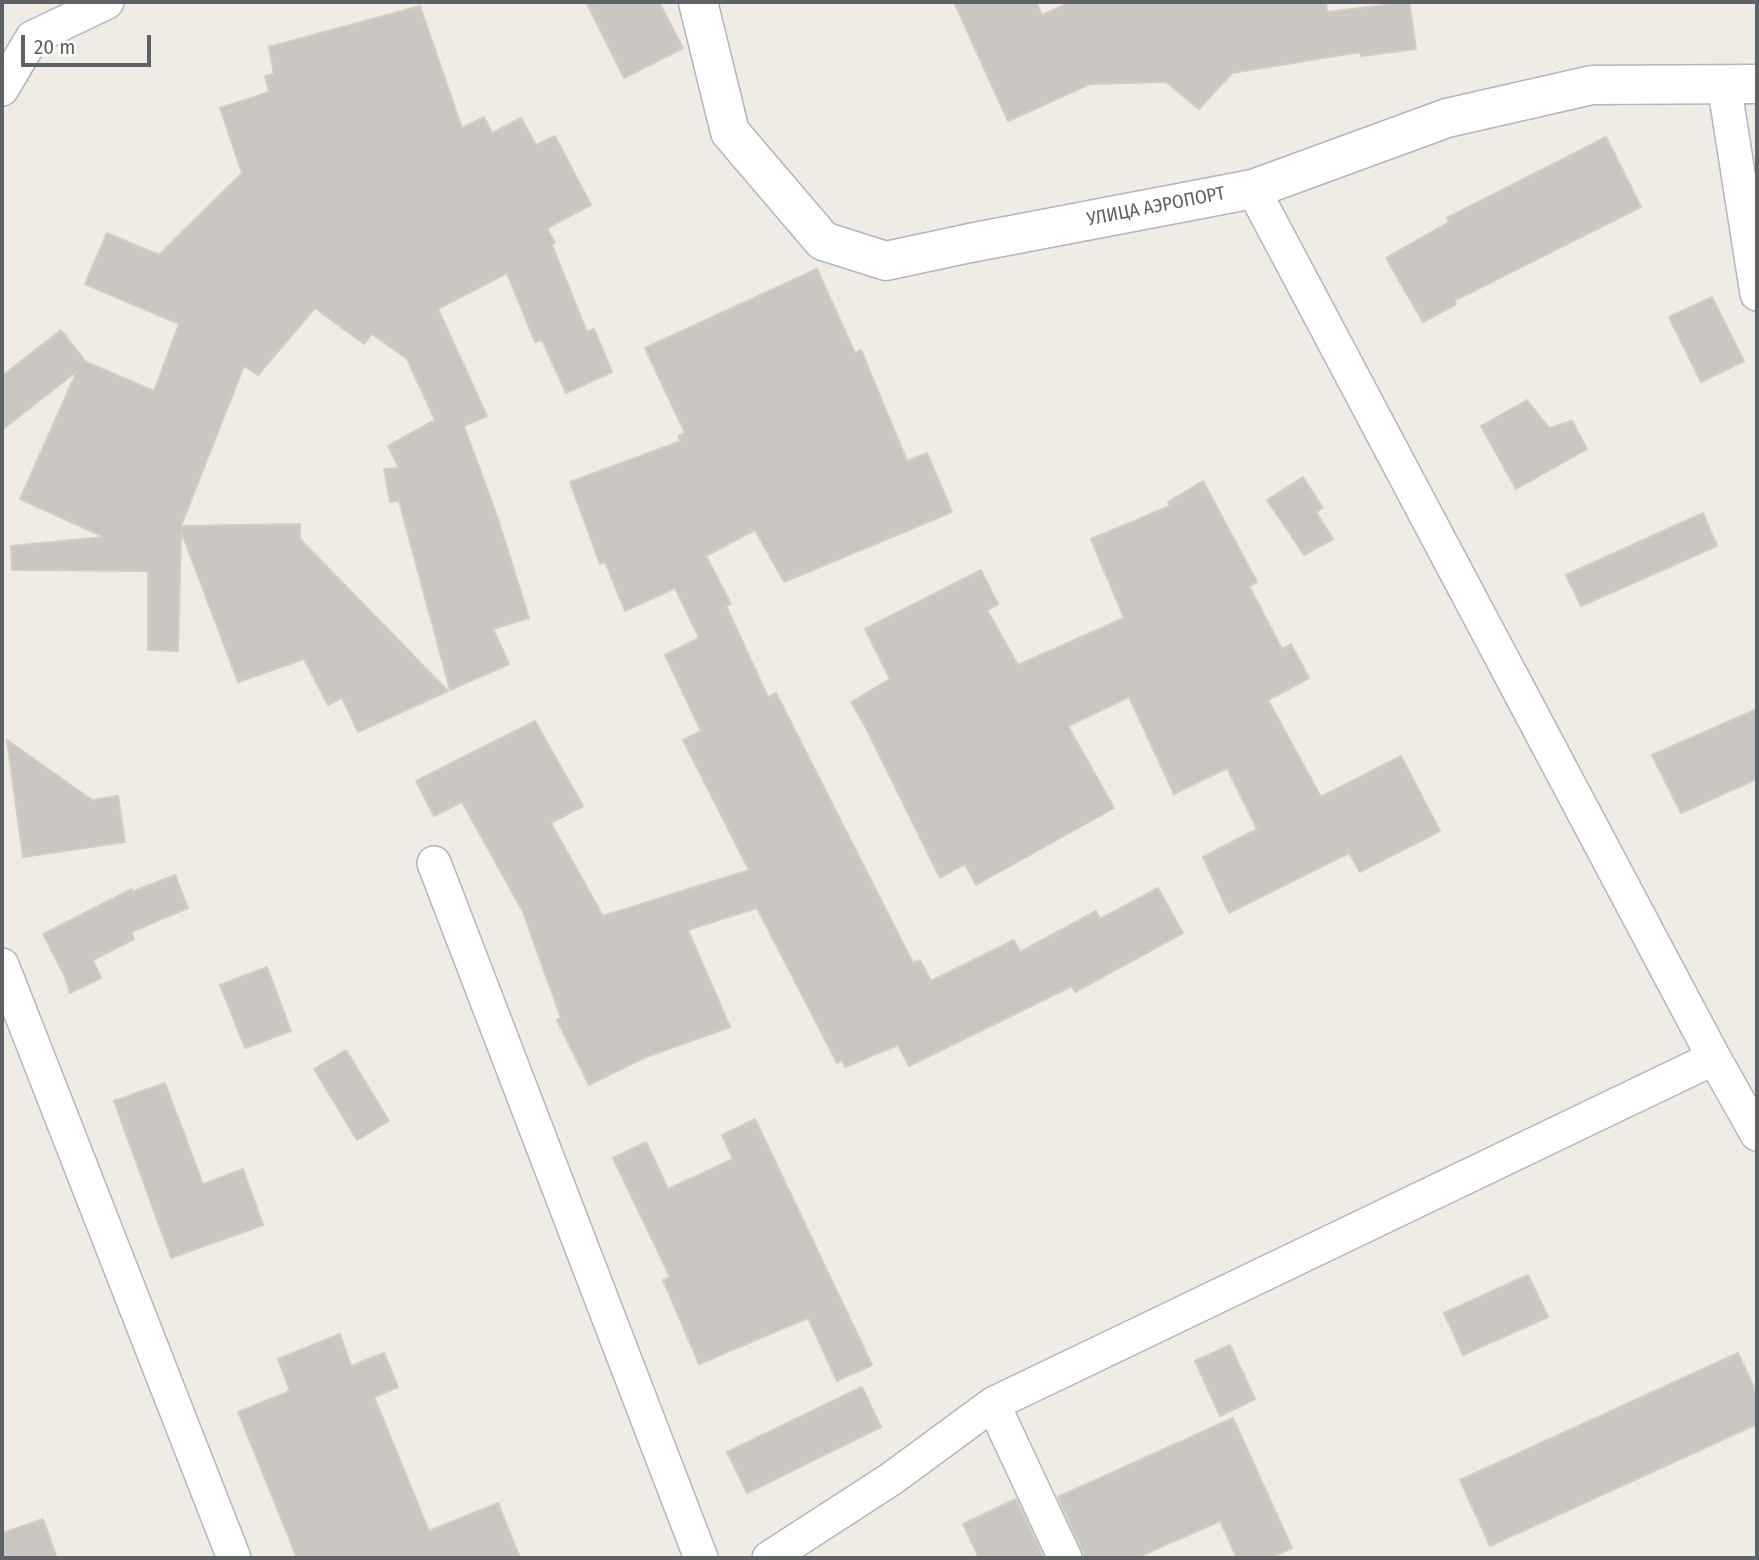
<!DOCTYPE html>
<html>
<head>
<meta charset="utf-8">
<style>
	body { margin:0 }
	#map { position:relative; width:1759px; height:1560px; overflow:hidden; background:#f0ebe5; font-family:"Fira Sans Condensed",sans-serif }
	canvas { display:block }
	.frame { position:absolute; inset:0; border:4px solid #5d6266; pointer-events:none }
	.scale { position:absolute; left:21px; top:35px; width:130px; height:32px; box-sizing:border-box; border:4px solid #5d6266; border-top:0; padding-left:9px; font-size:21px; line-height:24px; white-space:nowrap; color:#5d6266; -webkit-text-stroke:5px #fff; paint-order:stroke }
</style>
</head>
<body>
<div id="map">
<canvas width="1759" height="1560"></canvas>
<div class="frame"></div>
<div class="scale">20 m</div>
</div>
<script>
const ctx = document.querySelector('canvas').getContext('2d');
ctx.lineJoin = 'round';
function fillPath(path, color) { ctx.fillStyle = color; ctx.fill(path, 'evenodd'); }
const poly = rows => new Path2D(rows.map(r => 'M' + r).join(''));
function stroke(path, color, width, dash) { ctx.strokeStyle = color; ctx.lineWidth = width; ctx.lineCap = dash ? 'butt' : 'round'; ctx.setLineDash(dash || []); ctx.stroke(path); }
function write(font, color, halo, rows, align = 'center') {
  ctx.font = font + ' "Fira Sans Condensed",sans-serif'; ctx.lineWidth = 5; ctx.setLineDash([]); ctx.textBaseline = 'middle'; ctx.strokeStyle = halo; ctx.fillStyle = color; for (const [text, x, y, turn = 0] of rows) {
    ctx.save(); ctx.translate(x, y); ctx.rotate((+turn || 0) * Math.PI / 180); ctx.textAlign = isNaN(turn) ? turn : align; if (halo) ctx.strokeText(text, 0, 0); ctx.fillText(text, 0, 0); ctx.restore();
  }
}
const building = poly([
	[586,2,659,2,683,48,624,78,586,2],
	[954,2,1036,2,1042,15,1071,2,1326,2,1327,12,1409,2,1416,49,1361,56,1360,52,1232,73,1199,109,1166,82,1090,84,1008,121,954,2],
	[420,6,462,128,484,117,492,133,521,118,536,145,555,136,591,205,547,228,555,243,552,245,587,332,594,329,612,372,566,393,542,340,535,342,507,273,438,309,487,416,464,426,498,519,529,618,493,629,509,664,450,690,399,501,390,502,384,469,399,468,388,446,435,420,407,359,372,334,364,344,315,308,258,375,244,366,181,526,300,524,300,539,448,691,358,732,342,698,328,705,304,659,238,682,181,531,178,651,148,650,148,571,12,570,11,546,104,537,20,499,77,371,2,430,2,376,61,330,86,362,154,391,179,324,85,284,107,233,159,255,242,173,220,108,269,92,265,76,274,74,269,47,420,6],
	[1606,137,1641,207,1454,301,1456,304,1423,322,1386,258,1449,222,1447,218,1606,137],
	[817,269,855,353,861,350,907,461,927,453,952,512,784,582,755,530,706,556,731,604,726,606,768,697,776,693,913,963,920,960,931,981,1014,940,1020,952,1096,911,1100,919,1158,888,1183,933,1075,992,1072,986,909,1066,898,1045,845,1067,842,1060,837,1063,757,908,688,930,730,1027,646,1057,589,1085,557,1020,561,1018,523,912,462,802,434,816,416,781,535,721,583,806,551,823,603,916,749,870,683,740,701,731,665,655,699,638,675,588,625,611,605,562,600,564,570,482,681,441,678,436,685,433,645,348,817,269],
	[1712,297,1744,361,1701,382,1669,317,1712,297],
	[1527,400,1549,428,1572,421,1587,449,1516,489,1481,426,1527,400],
	[1303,477,1323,508,1316,512,1333,539,1304,555,1267,500,1303,477],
	[1203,481,1257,582,1249,586,1282,649,1291,644,1309,678,1268,700,1321,797,1401,756,1440,831,1360,872,1349,853,1229,913,1203,857,1257,829,1227,768,1174,794,1129,697,1068,726,1114,808,976,885,965,864,940,878,866,728,851,702,890,679,865,629,981,570,998,604,987,610,1018,665,1124,618,1091,539,1170,506,1168,502,1203,481],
	[1703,513,1717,546,1581,606,1566,575,1703,513],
	[1757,709,1757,779,1681,813,1652,755,1757,709],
	[7,740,92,800,118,796,125,842,23,857,7,740],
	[175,875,188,908,131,932,134,939,93,960,101,978,70,993,64,975,43,934,132,889,132,892,175,875],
	[267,967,291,1031,245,1048,220,985,267,967],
	[346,1050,389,1121,357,1140,314,1069,346,1050],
	[165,1083,203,1184,243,1169,263,1225,171,1258,114,1101,165,1083],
	[755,1119,872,1365,837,1381,808,1318,699,1364,663,1280,670,1277,613,1158,646,1142,668,1189,733,1159,722,1135,755,1119],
	[1528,1275,1548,1317,1463,1355,1444,1313,1528,1275],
	[340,1334,351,1366,384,1353,398,1387,374,1397,429,1531,498,1503,520,1558,297,1558,238,1412,290,1391,278,1359,340,1334],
	[1230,1345,1255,1399,1220,1416,1195,1361,1230,1345],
	[1738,1353,1757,1394,1757,1424,1490,1546,1460,1480,1738,1353],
	[862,1387,881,1427,747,1493,727,1452,862,1387],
	[1233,1418,1292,1548,1269,1558,1237,1558,1220,1521,1136,1558,1084,1558,1082,1550,1058,1497,1233,1418],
	[1016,1499,1043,1557,979,1558,963,1524,1016,1499],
	[43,1519,57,1558,2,1558,2,1533,43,1519]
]);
const minor = poly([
	[1724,84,1757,294],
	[2,89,32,38,107,2],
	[1253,189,1714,1058,1757,1134],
	[434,863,701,1558],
	[2,965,234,1558],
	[993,1404,1065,1558],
	[769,1558,891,1479,993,1404,1714,1058]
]);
const secondary = poly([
	[698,2,730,132,823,241,886,261,970,243,1253,189,1447,118,1592,85,1757,84]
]);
const streetNames = [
	["УЛИЦА АЭРОПОРТ",1156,207,-11]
];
fillPath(building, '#cac6c1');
stroke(building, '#d5ccc3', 2);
stroke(minor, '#b2b7ba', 36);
stroke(secondary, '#b1b6ba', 41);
stroke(minor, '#fff', 33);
stroke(secondary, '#fff', 38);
write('19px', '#5d6266', '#fff', streetNames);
</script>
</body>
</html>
